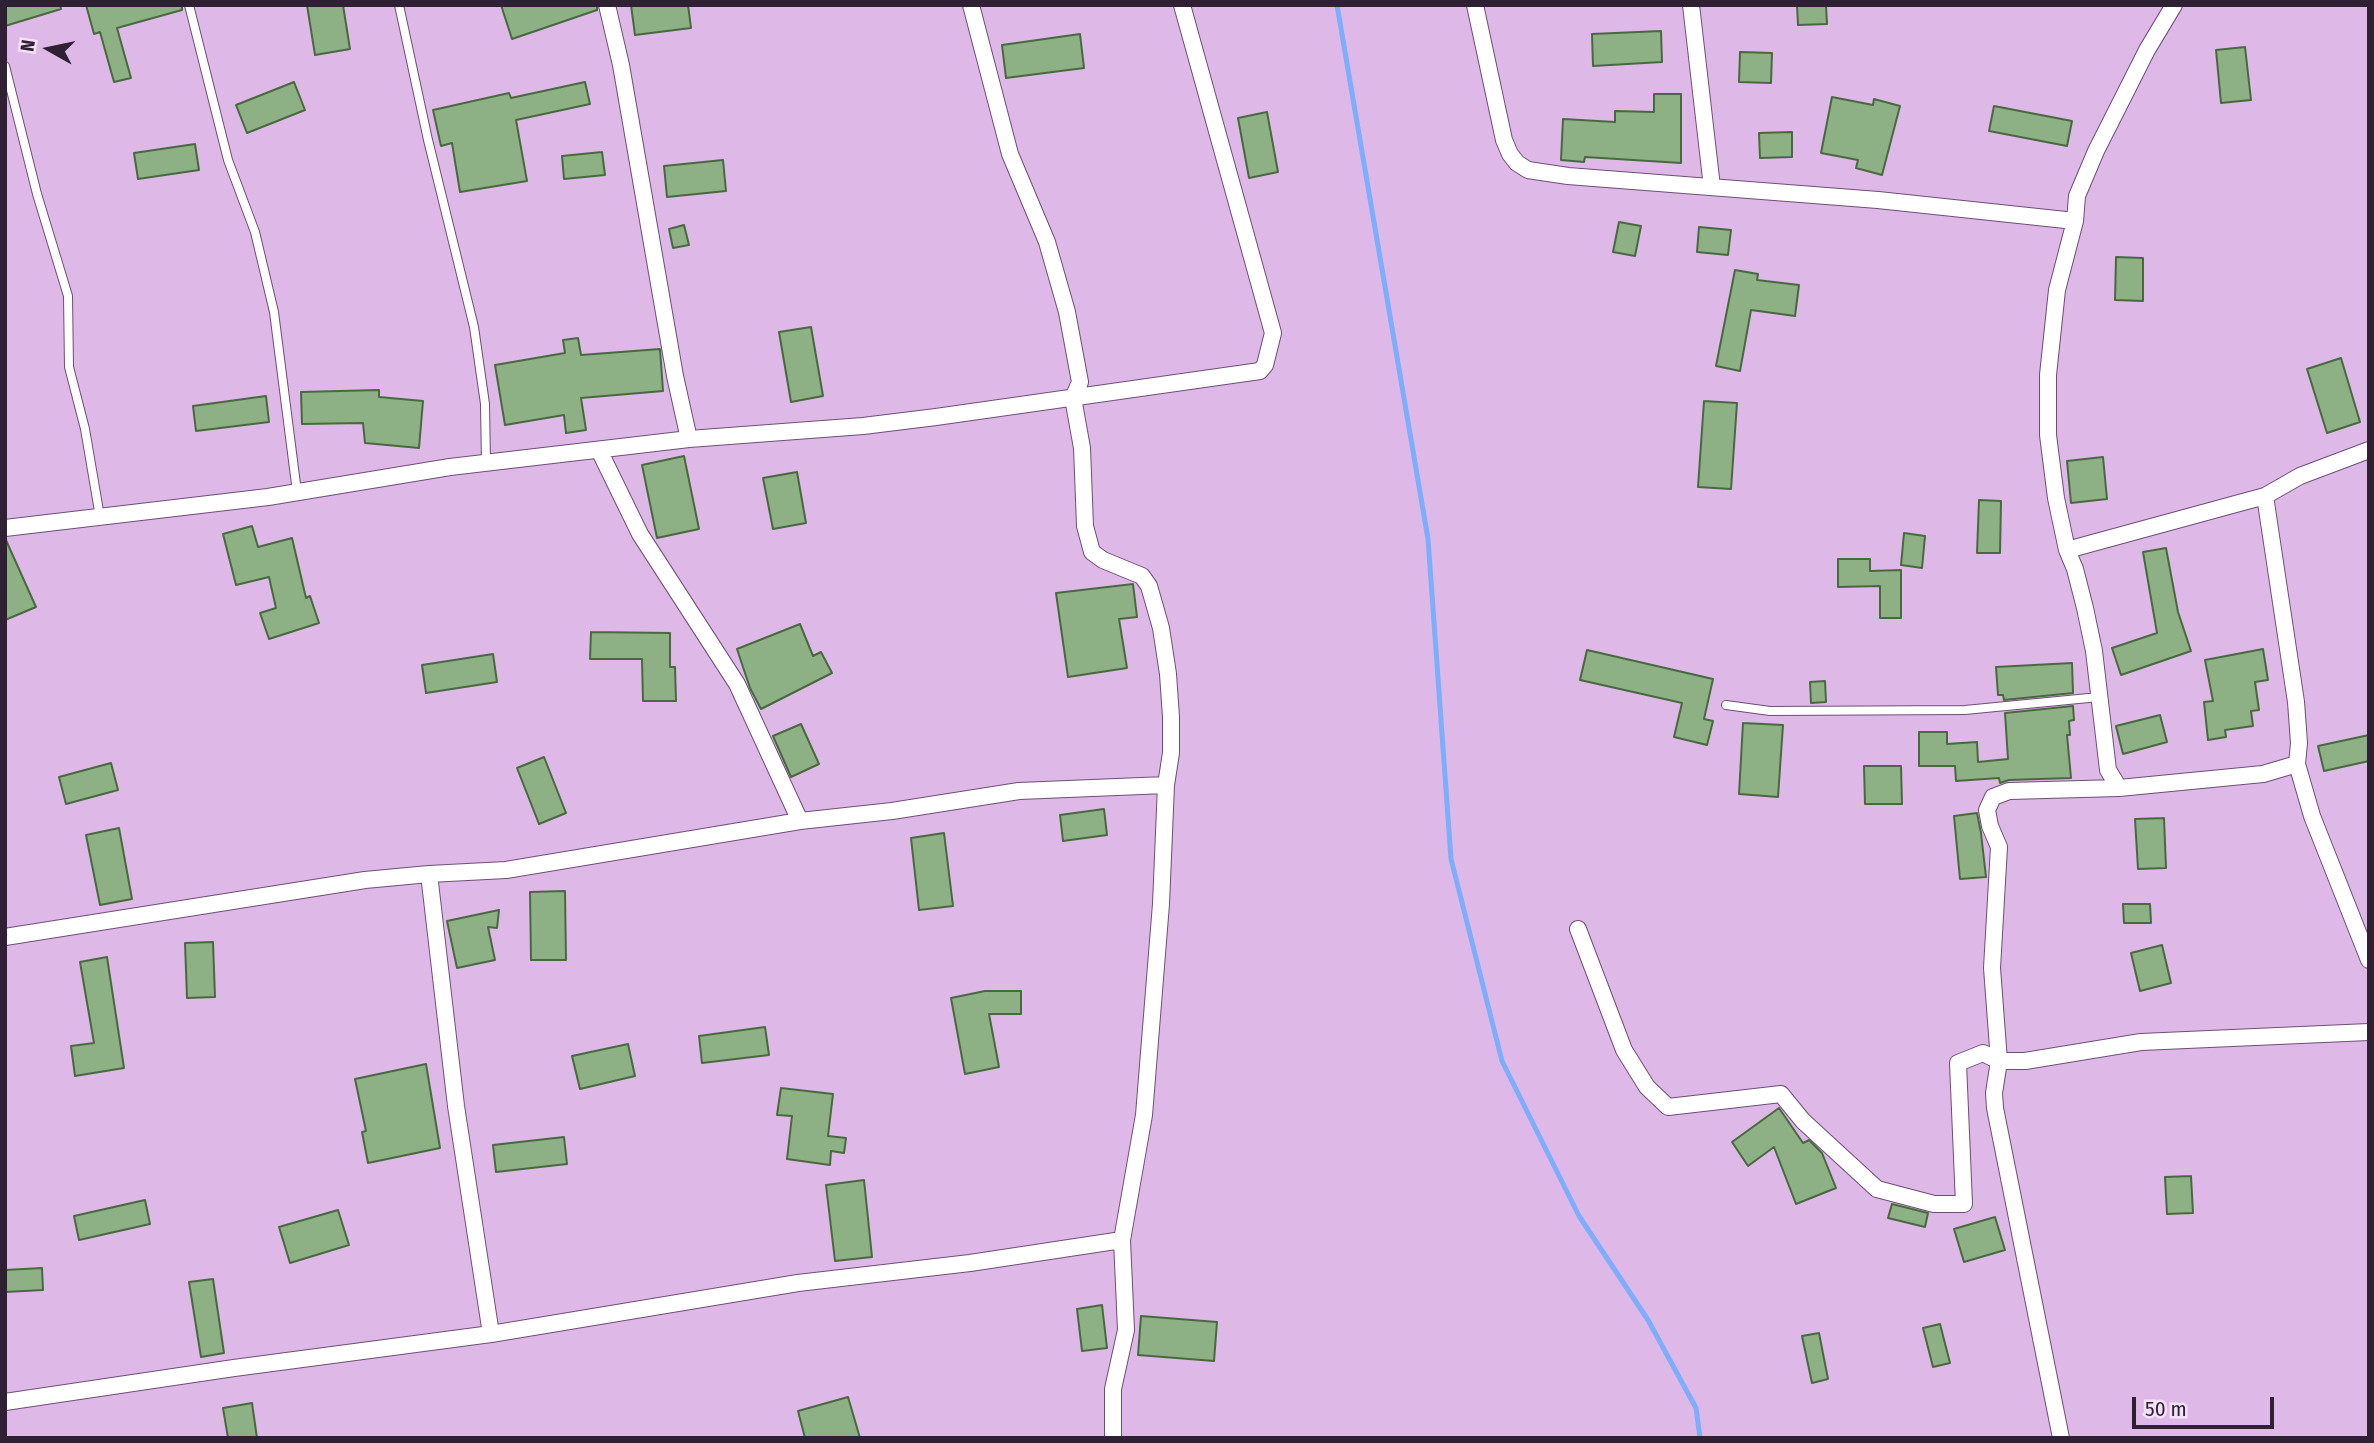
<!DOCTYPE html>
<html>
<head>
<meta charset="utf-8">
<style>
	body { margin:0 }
	#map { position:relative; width:2374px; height:1443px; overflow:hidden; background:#deb9e7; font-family:"Fira Sans Condensed",sans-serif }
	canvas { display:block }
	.frame { position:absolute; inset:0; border:7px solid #2f2133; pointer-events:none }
	.north { position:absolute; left:14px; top:14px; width:70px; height:70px; -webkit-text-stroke:5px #f4e1f9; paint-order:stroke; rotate:279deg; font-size:19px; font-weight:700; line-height:28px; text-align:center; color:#2f2133 }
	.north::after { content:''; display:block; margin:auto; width:24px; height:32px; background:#2f2133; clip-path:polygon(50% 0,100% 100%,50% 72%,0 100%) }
	.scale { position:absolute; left:2132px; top:1397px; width:142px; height:32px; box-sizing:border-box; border:4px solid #2f2133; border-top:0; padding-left:9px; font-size:21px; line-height:24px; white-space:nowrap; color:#2f2133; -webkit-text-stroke:5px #f4e1f9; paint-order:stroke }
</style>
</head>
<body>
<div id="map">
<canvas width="2374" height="1443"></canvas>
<div class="frame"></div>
<div class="north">N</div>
<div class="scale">50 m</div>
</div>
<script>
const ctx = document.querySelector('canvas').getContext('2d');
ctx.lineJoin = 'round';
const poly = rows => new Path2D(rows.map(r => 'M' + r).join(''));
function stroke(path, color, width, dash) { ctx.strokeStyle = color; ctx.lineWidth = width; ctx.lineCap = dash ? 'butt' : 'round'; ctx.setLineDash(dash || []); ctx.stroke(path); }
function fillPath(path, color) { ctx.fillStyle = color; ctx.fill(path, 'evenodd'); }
const stream = poly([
	[1337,5,1428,539,1451,859,1502,1061,1579,1216,1648,1320,1696,1408,1700,1438]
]);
const building = poly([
	[5,5,60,5,61,9,5,26,5,5],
	[86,5,182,5,182,10,117,28,131,78,114,82,100,32,94,34,86,5],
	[307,5,343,5,350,49,315,55,307,5],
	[501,5,597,5,597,10,512,39,501,5],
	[631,5,688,5,691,28,635,35,631,5],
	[1797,5,1826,5,1827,24,1798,25,1797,5],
	[1661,31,1662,62,1593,66,1592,34,1661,31],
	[1080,34,1084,68,1006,78,1002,45,1080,34],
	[2245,47,2251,100,2221,103,2216,50,2245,47],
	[1740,52,1772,53,1771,83,1739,82,1740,52],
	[294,82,305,110,247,133,236,105,294,82],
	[585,82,590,104,516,120,527,181,460,192,452,143,441,146,433,110,509,93,511,98,585,82],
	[1654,94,1681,94,1681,163,1585,157,1584,162,1561,160,1563,119,1615,122,1615,111,1654,112,1654,94],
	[1832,97,1873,105,1874,99,1900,106,1882,175,1856,168,1858,160,1821,153,1832,97],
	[1994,106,2072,121,2067,146,1989,131,1994,106],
	[1267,112,1278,172,1249,178,1238,118,1267,112],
	[1792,132,1792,157,1760,158,1759,133,1792,132],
	[195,144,199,170,138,179,134,153,195,144],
	[602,152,605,175,564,179,562,156,602,152],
	[723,160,726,191,667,197,664,166,723,160],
	[1619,222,1641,226,1635,256,1613,252,1619,222],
	[684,225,689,245,673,248,669,229,684,225],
	[1699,227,1731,230,1728,255,1697,252,1699,227],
	[2116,257,2143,258,2143,301,2115,300,2116,257],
	[1735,270,1758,274,1757,280,1799,285,1795,316,1751,310,1740,371,1716,366,1735,270],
	[811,327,823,396,791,402,779,332,811,327],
	[578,338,581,355,660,349,663,391,581,398,586,430,566,433,564,415,505,425,495,365,565,353,563,340,578,338],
	[2341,358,2360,422,2327,433,2307,369,2341,358],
	[379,390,379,397,423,401,419,448,365,443,363,423,302,424,301,392,379,390],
	[266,396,269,422,196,431,193,406,266,396],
	[1704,401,1737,403,1731,489,1698,487,1704,401],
	[684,456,699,529,657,538,642,465,684,456],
	[2103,457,2107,499,2071,503,2067,461,2103,457],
	[797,472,806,523,773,529,763,478,797,472],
	[1979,500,2001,501,2000,553,1977,553,1979,500],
	[252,526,258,547,292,538,306,598,310,596,319,623,269,639,260,613,276,608,269,577,236,585,223,534,252,526],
	[1904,533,1925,536,1922,568,1901,565,1904,533],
	[5,538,36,607,5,620,5,538],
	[2166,548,2178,612,2191,651,2121,675,2112,648,2157,633,2143,552,2166,548],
	[1838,559,1870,559,1870,571,1901,570,1901,618,1880,618,1880,586,1838,587,1838,559],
	[1133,584,1137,617,1119,619,1127,668,1068,677,1056,593,1133,584],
	[800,624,813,656,821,652,832,673,761,709,750,688,737,649,800,624],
	[591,632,670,633,670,667,675,667,676,701,643,701,642,659,590,659,591,632],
	[2263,649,2268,680,2255,682,2259,710,2251,711,2253,726,2225,730,2226,737,2208,740,2204,702,2213,701,2205,660,2263,649],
	[1587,650,1713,679,1704,719,1713,721,1707,745,1674,737,1682,703,1580,680,1587,650],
	[493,654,497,682,426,693,422,665,493,654],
	[2072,663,2073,693,2004,700,2003,695,1998,695,1996,667,2072,663],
	[1825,681,1826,702,1811,703,1810,682,1825,681],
	[2073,706,2074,720,2069,721,2070,735,2067,735,2071,778,2009,780,2000,783,1999,778,1956,781,1955,766,1919,766,1919,732,1947,732,1947,744,1977,742,1978,762,2008,759,2005,713,2073,706],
	[2160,715,2167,742,2123,754,2116,726,2160,715],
	[1743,723,1783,725,1778,797,1739,794,1743,723],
	[801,724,819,764,791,777,773,736,801,724],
	[2369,735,2369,761,2324,771,2318,746,2369,735],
	[544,757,566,813,539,824,517,768,544,757],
	[111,763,118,790,66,804,59,777,111,763],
	[1864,766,1901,766,1902,804,1865,804,1864,766],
	[1104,809,1107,835,1063,841,1060,815,1104,809],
	[1977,813,1981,833,1986,877,1960,879,1954,816,1977,813],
	[2164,818,2166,868,2138,869,2135,819,2164,818],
	[119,828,132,899,100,905,86,835,119,828],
	[944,833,953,906,919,910,911,838,944,833],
	[565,891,566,960,531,960,530,892,565,891],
	[2123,904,2150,904,2151,923,2124,923,2123,904],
	[499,910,497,928,488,927,495,960,457,968,447,921,499,910],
	[213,942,215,997,187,998,185,943,213,942],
	[2162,945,2171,983,2140,991,2131,953,2162,945],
	[107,957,124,1068,75,1076,71,1046,94,1043,80,962,107,957],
	[985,991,1021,991,1021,1014,989,1014,999,1067,965,1074,951,998,985,991],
	[765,1027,769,1055,702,1063,699,1036,765,1027],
	[628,1044,635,1076,580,1089,572,1056,628,1044],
	[426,1064,440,1148,368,1163,362,1132,366,1131,355,1079,426,1064],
	[781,1088,833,1094,828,1136,846,1138,844,1153,831,1151,830,1165,787,1159,792,1116,777,1115,781,1088],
	[1779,1108,1803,1143,1809,1140,1822,1153,1836,1188,1796,1204,1774,1147,1748,1166,1732,1142,1779,1108],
	[564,1137,567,1164,496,1172,493,1145,564,1137],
	[2191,1176,2193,1213,2167,1214,2165,1177,2191,1176],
	[864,1180,872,1257,835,1261,826,1185,864,1180],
	[145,1200,150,1224,79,1240,74,1216,145,1200],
	[1892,1204,1928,1213,1925,1227,1888,1218,1892,1204],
	[338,1210,349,1245,290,1263,279,1227,338,1210],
	[1995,1217,2005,1250,1964,1262,1954,1229,1995,1217],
	[42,1268,43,1290,5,1292,5,1270,42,1268],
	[213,1279,224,1353,201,1357,189,1282,213,1279],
	[1102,1305,1107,1348,1082,1351,1077,1309,1102,1305],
	[1141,1316,1217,1322,1214,1361,1138,1355,1141,1316],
	[1940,1324,1950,1363,1933,1367,1923,1328,1940,1324],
	[1819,1333,1828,1379,1812,1383,1802,1336,1819,1333],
	[848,1397,860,1438,805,1438,798,1411,848,1397],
	[252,1403,257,1438,228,1438,223,1408,252,1403]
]);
const lane = poly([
	[189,5,228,160,255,232,274,312,297,492],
	[399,5,428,140,474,327,485,404,486,463],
	[5,66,37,194,68,296,69,367,85,429,100,517],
	[1726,705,1770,711,1965,710,2099,697]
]);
const street = poly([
	[607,5,621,65,675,376,689,439],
	[971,5,1010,154,1047,242,1067,312,1080,382,1073,398,1082,448,1085,526,1092,552,1103,560,1142,576,1149,586,1161,628,1168,674,1171,717,1171,753,1166,785,1161,904,1144,1115,1122,1240,1126,1330,1113,1389,1113,1438],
	[1475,5,1504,140,1510,154,1517,163,1528,170,1568,176,1878,200,2075,221],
	[1691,5,1712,187],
	[599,450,640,534,737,684,800,821],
	[2265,496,2296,702,2299,743,2297,764,2312,816,2369,960],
	[5,528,268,497,450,467,689,439,863,426,936,417,1260,371,1265,365,1273,333,1182,5],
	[2067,550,2265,496,2300,476,2369,450],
	[2119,788,2263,774,2297,764],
	[429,874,456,1106,491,1334],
	[1578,929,1624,1050,1647,1087,1668,1107,1781,1094,1803,1121,1877,1189,1934,1204,1964,1204,1958,1063,1983,1053,1999,1061,2025,1061,2141,1042,2369,1032],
	[5,937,365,880,429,874,506,870,800,821,892,811,1019,791,1166,785],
	[5,1402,234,1368,491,1334,798,1283,970,1263,1122,1240],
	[2061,1438,1995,1108,1994,1093,1999,1061,1992,968,1999,847,1990,826,1987,810,1993,797,2009,791,2119,788,2108,770,2094,651,2085,608,2075,569,2067,550,2056,498,2048,435,2048,375,2057,290,2075,221,2077,196,2096,151,2147,50,2174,5]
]);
stroke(stream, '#7dadfb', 5);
fillPath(building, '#8db185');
stroke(building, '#486940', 2);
stroke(lane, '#6e4e76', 10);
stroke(street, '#6e4e76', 18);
stroke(lane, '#fff', 8);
stroke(street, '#fff', 16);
</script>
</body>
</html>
